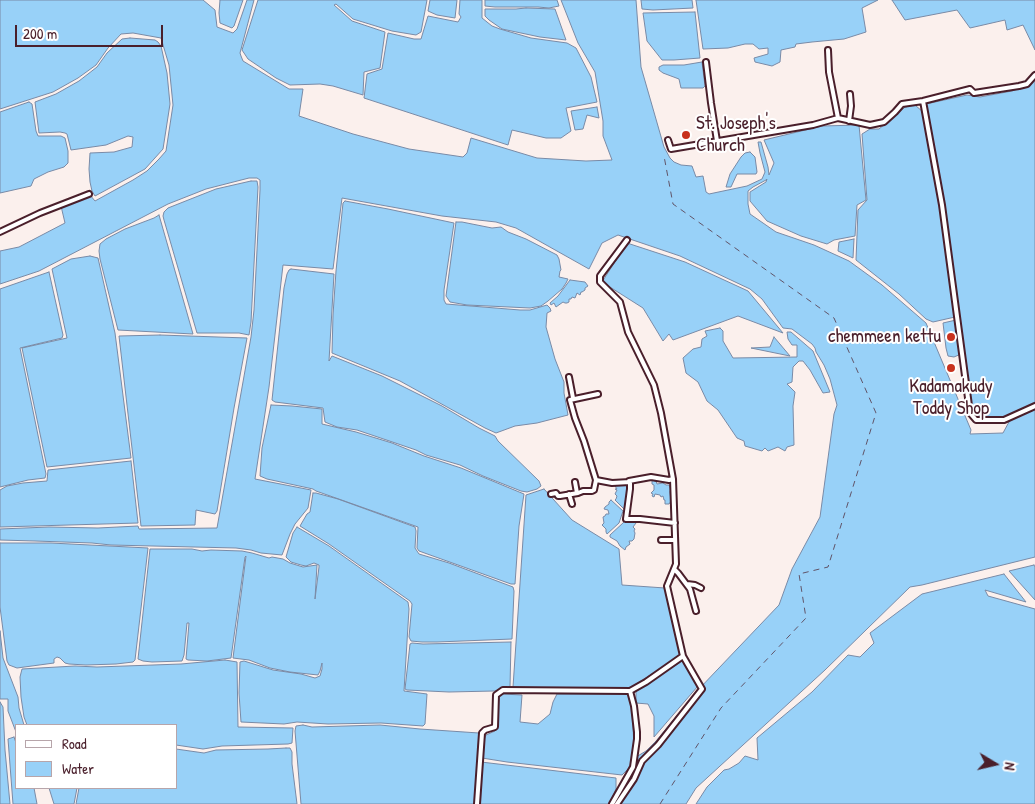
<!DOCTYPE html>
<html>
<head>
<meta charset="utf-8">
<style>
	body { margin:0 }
	#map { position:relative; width:1035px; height:804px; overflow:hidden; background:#fbf0ed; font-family:"Patrick Hand",sans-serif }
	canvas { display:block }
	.legend { position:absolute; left:15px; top:724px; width:162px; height:65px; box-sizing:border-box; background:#fff; border:1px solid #b7a5aa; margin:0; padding:6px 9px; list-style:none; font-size:15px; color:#4a1f2b }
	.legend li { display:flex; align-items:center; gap:10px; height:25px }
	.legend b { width:25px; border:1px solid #b7a5aa }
	.north { position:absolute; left:970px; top:739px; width:50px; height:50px; -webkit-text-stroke:4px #fff; paint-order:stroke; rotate:99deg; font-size:14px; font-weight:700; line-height:20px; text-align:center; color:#4a1f2b }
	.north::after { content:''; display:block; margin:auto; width:18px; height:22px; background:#4a1f2b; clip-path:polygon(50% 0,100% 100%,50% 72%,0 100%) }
	.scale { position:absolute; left:15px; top:25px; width:148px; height:22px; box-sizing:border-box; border:2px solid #4a1f2b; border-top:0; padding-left:6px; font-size:15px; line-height:18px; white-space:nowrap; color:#4a1f2b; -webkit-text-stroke:4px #fff; paint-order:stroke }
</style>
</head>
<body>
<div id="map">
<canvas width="1035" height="804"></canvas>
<ul class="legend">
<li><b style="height:6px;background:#fff"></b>Road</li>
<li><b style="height:14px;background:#98d1f8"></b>Water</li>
</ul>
<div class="north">N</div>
<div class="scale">200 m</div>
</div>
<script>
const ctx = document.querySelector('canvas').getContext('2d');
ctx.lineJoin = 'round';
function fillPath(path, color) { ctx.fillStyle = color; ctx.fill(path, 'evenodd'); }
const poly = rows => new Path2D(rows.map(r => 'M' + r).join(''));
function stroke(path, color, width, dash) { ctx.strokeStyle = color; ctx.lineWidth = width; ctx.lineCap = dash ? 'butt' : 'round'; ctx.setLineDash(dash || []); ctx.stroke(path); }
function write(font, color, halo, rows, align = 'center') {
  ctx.font = font + ' "Patrick Hand",sans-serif'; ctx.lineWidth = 4; ctx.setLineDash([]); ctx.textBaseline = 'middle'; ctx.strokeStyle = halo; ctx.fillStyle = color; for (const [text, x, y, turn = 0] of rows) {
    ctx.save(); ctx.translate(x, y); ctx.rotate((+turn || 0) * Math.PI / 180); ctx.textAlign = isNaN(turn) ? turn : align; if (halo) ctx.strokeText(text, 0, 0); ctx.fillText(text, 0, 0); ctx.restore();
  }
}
const water = poly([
	[0,0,203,0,215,10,217,27,233,33,237,29,247,0,254,0,240,53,241,56,243,61,289,89,303,89,299,116,353,134,409,149,463,157,467,153,471,138,537,158,586,161,612,160,603,136,603,121,595,72,578,43,561,0,636,0,641,67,664,147,670,158,674,162,681,165,692,166,696,177,703,176,706,192,709,194,747,186,762,179,765,172,760,153,758,142,761,142,768,167,769,175,774,163,764,140,822,126,859,125,866,200,857,205,855,236,834,240,827,244,801,236,767,221,750,201,750,192,766,182,767,179,766,180,753,187,748,191,748,204,750,214,776,232,814,245,849,261,882,285,926,323,971,430,970,434,1003,433,1010,420,1035,409,1035,557,922,585,910,587,825,670,696,788,686,804,613,804,617,796,634,774,636,757,646,751,656,741,698,690,779,605,792,569,820,517,834,414,837,405,830,379,824,365,816,352,815,348,812,344,792,329,783,328,762,299,750,289,680,256,618,235,602,243,589,269,516,228,496,222,442,216,342,198,333,269,283,265,269,387,255,479,311,490,308,508,295,524,290,534,282,555,261,553,251,550,236,548,111,545,92,543,35,541,0,540,0,529,49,527,98,528,138,526,139,529,217,528,251,337,254,310,260,190,260,180,257,178,249,178,206,189,168,204,39,271,0,284,0,251,19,247,65,223,61,206,90,195,95,201,133,180,147,171,159,159,166,151,173,105,169,65,161,38,133,33,121,34,108,48,96,65,78,78,53,92,0,109,0,0],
	[220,0,243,0,234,26,232,28,220,23,219,13,220,0],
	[258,0,427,0,421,32,416,35,392,31,353,19,336,4,334,5,352,21,385,32,380,68,364,72,363,95,333,86,320,84,290,85,276,78,248,59,242,50,258,0],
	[430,0,457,0,455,18,437,15,428,11,430,0],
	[460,0,482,0,482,18,492,26,500,29,531,38,567,43,576,48,591,77,597,102,566,108,571,131,561,138,546,138,512,130,508,145,364,98,367,74,382,69,388,33,414,39,421,39,428,16,458,22,461,17,459,14,460,0],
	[485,0,557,0,559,6,549,8,538,7,495,7,485,6,485,0],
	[641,0,692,0,693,8,653,10,642,9,641,0],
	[696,0,878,0,862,8,866,32,844,39,812,42,796,44,795,47,781,50,780,62,772,66,755,62,754,58,768,54,768,48,759,49,753,44,745,44,728,48,703,49,696,0],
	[892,0,1035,0,1035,50,1023,25,1007,30,1005,20,970,28,957,10,905,20,892,0],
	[526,8,555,9,566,40,540,37,502,29,489,20,485,16,485,9,516,9,526,8],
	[695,12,700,58,674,60,662,60,647,41,643,13,695,12],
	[130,38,155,40,158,42,161,46,167,73,170,104,163,149,145,169,95,196,92,191,90,182,89,169,90,153,114,152,132,147,133,137,128,136,106,145,71,150,67,134,65,133,60,132,39,133,35,102,56,94,79,81,97,67,107,53,122,39,130,38],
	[702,62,705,86,703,88,681,88,679,79,663,73,659,70,659,67,663,65,684,65,702,62],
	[1035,79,1035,403,1003,418,977,415,972,412,944,211,926,104,967,95,980,97,1012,91,1030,84,1035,79],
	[29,102,32,104,36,131,38,136,61,136,65,138,68,151,68,163,64,167,48,172,34,179,31,186,0,193,0,112,29,102],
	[915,105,923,112,939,193,955,317,933,322,926,319,899,294,856,260,858,210,867,200,862,134,870,129,879,129,905,107,915,105],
	[597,107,599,118,587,115,583,129,575,130,571,111,597,107],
	[750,152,755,157,757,172,756,174,737,174,731,187,726,187,730,174,741,157,745,153,750,152],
	[251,181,257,181,258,187,251,322,249,335,239,333,197,333,164,220,163,216,164,212,168,208,216,189,251,181],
	[345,201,388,209,454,223,444,290,444,300,446,304,520,310,530,310,547,305,550,308,551,311,547,313,546,327,555,359,564,382,564,393,568,415,537,423,515,426,496,433,485,428,400,381,332,353,333,315,336,271,343,203,345,201],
	[159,215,193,334,118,330,100,259,99,251,100,244,106,239,125,229,154,218,159,215],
	[456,222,462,222,492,228,501,227,508,232,526,239,557,255,559,259,561,270,560,271,559,277,568,279,566,283,562,289,548,301,541,306,530,308,467,305,450,302,446,296,456,222],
	[854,239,853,258,838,251,839,242,854,239],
	[627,243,685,262,748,291,783,333,738,316,673,340,669,334,663,341,643,308,602,282,627,243],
	[90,256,98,258,115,333,131,458,47,467,22,348,67,338,52,269,71,259,90,256],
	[291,269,334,274,329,361,332,356,382,376,442,406,479,428,495,436,498,441,539,481,541,486,537,489,527,492,521,491,483,476,460,465,426,455,416,450,357,430,337,427,325,422,323,408,275,402,272,400,284,288,287,274,289,270,291,269],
	[49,272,63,335,62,338,20,348,46,474,45,478,28,480,0,487,0,289,49,272],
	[570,280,585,282,588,286,585,288,585,290,582,292,581,292,580,295,577,293,575,298,572,297,571,299,569,299,569,302,567,303,565,303,563,302,556,307,554,303,551,305,550,303,558,296,570,280],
	[956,320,961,354,954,357,948,356,946,348,943,323,956,320],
	[720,328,723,331,723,341,733,358,797,357,797,345,792,345,788,339,787,332,791,332,813,351,830,392,823,393,810,370,803,361,799,361,793,367,792,382,787,384,795,392,793,406,794,445,787,447,785,451,778,447,768,451,765,448,762,451,745,446,744,441,737,438,718,410,707,401,698,382,686,373,683,358,693,349,701,347,702,339,707,336,705,331,720,328],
	[160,335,247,338,234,408,217,511,215,514,196,510,195,525,141,526,119,336,160,335],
	[774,337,790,356,751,348,770,347,774,337],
	[271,405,292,406,322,409,322,424,356,432,392,443,424,456,461,468,524,494,519,526,515,584,511,584,419,551,417,548,418,527,316,491,313,489,267,479,260,476,262,448,271,405],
	[131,461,138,523,0,527,0,490,7,486,23,483,47,481,48,470,131,461],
	[652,480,656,481,657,484,663,483,666,485,669,485,671,489,670,492,671,501,669,504,665,504,665,500,664,500,663,496,661,497,660,495,655,494,654,497,652,496,653,494,651,493,654,490,654,485,652,484,652,480],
	[625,483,626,484,628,483,629,486,628,508,624,509,615,500,616,499,617,496,615,494,617,490,615,489,617,489,615,486,625,483],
	[544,489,572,520,619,549,622,585,665,588,681,656,628,689,513,687,526,495,544,489],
	[313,493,316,493,338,499,415,527,416,531,415,548,419,554,449,563,513,587,514,591,512,639,437,642,422,642,411,641,409,637,412,604,410,601,329,544,300,526,307,514,310,512,313,493],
	[611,500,623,511,619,523,607,534,606,532,606,529,602,525,604,523,603,517,605,516,606,514,609,514,608,510,604,509,605,507,609,504,609,502,611,500],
	[623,518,624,518,629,521,635,520,636,523,633,527,635,529,634,531,635,533,634,539,632,541,629,541,630,544,626,547,625,550,620,546,617,541,610,537,610,535,624,522,623,518],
	[297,527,329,546,408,602,409,609,404,691,427,694,425,724,423,726,381,723,328,724,297,722,284,724,241,722,239,693,240,662,244,661,273,670,301,674,315,678,320,676,322,669,322,663,320,671,318,675,290,672,270,668,249,660,233,658,246,556,245,557,231,658,207,661,188,660,186,659,189,623,187,623,184,655,182,661,152,662,143,661,138,659,150,549,192,549,202,551,211,550,242,551,252,553,269,558,272,557,283,559,290,563,303,567,317,565,315,599,319,567,319,565,314,563,306,566,301,565,291,562,286,557,293,533,297,527],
	[0,543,51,543,148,548,135,660,133,662,116,664,86,665,69,664,65,663,60,658,57,657,54,659,54,663,17,668,9,665,7,661,0,607,0,543],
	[1034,565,1035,567,1035,600,1009,571,1034,565],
	[1004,574,1026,602,985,590,988,596,1035,609,1035,804,696,804,707,787,724,770,729,769,739,763,745,756,758,760,757,738,812,692,848,655,860,657,874,643,870,633,922,594,1004,574],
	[0,631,3,658,18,697,19,708,24,725,16,725,16,732,8,711,8,699,0,699,0,631],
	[511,642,510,687,494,691,449,692,407,690,405,689,410,644,412,643,423,644,511,642],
	[225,660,237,662,238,727,293,728,292,743,288,744,222,746,203,749,176,745,176,725,27,725,24,717,21,697,20,677,22,669,75,666,97,667,181,664,225,660],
	[684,660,698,686,654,737,654,716,648,704,636,703,636,690,684,660],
	[502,694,522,695,520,722,538,724,550,714,553,702,557,694,629,694,632,708,634,746,633,759,630,767,622,775,507,762,482,758,484,739,486,735,495,731,497,727,498,714,497,703,498,696,502,694],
	[0,702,3,707,5,750,10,804,0,804,0,702],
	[303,725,312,727,380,725,420,729,479,733,475,804,301,804,295,731,296,726,303,725],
	[14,737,16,743,16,788,34,788,37,804,13,804,8,739,14,737],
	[286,748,290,748,292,752,292,764,297,804,76,804,79,788,176,788,176,749,204,753,216,750,268,749,286,748],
	[481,762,616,778,616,789,609,804,479,804,481,762],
	[49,788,77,788,74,804,54,804,49,788]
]);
const ferry = poly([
	[660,804,721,708,806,618,799,574,828,567,876,413,834,318,673,204,664,156]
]);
const street = poly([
	[828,50,829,72,838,118],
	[706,62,711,103,717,141],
	[923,101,942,205,970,413,976,420,1004,420,1035,406],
	[849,121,851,106,850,94],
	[668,140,671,149,813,125,838,118,870,125,884,122,895,112,902,104,923,101,970,89,974,93,1019,86,1027,84,1035,75],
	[0,232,40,213,89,194],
	[569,377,573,398],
	[598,394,570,400,575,418,584,441,596,480,612,483,630,482,630,489,626,519,640,519,675,523],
	[629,481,651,477,669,480,673,479],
	[575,482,577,493],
	[551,494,556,493,558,496,560,496,578,493,583,491,592,491,594,490,596,480],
	[569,494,572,504],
	[661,540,675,540],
	[674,569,678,573,690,589,696,611],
	[687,584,695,585,701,588],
	[477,804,482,733,485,730,495,727,496,695,503,690,630,691,646,682,683,656,667,586,676,564,673,479,661,413,654,385,628,332,620,302,600,282,600,276,627,240],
	[612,804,633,767,637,739,637,732,634,706,630,691],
	[617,804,634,779,642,761,658,745,702,689,683,656]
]);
const markers = [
	[686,135,5,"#c8321e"],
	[951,337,5,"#c8321e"],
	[951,368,5,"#c8321e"]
];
const poiNames = [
	["St. Joseph's",696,124],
	["Church",696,146],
	["chemmeen kettu",941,337,"right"],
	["Kadamakudy",951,387,"center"],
	["Toddy Shop",951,409,"center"]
];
fillPath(water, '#98d1f8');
stroke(water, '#798aa6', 1);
stroke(ferry, '#615468', 1, [6, 5]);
stroke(street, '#4a1f2b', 8);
stroke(street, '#fff', 4);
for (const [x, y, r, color] of markers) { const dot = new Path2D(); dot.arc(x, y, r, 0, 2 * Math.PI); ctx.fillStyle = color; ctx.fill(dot); stroke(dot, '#fff', 2); }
write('19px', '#4a1f2b', '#fff', poiNames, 'left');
</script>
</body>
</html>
